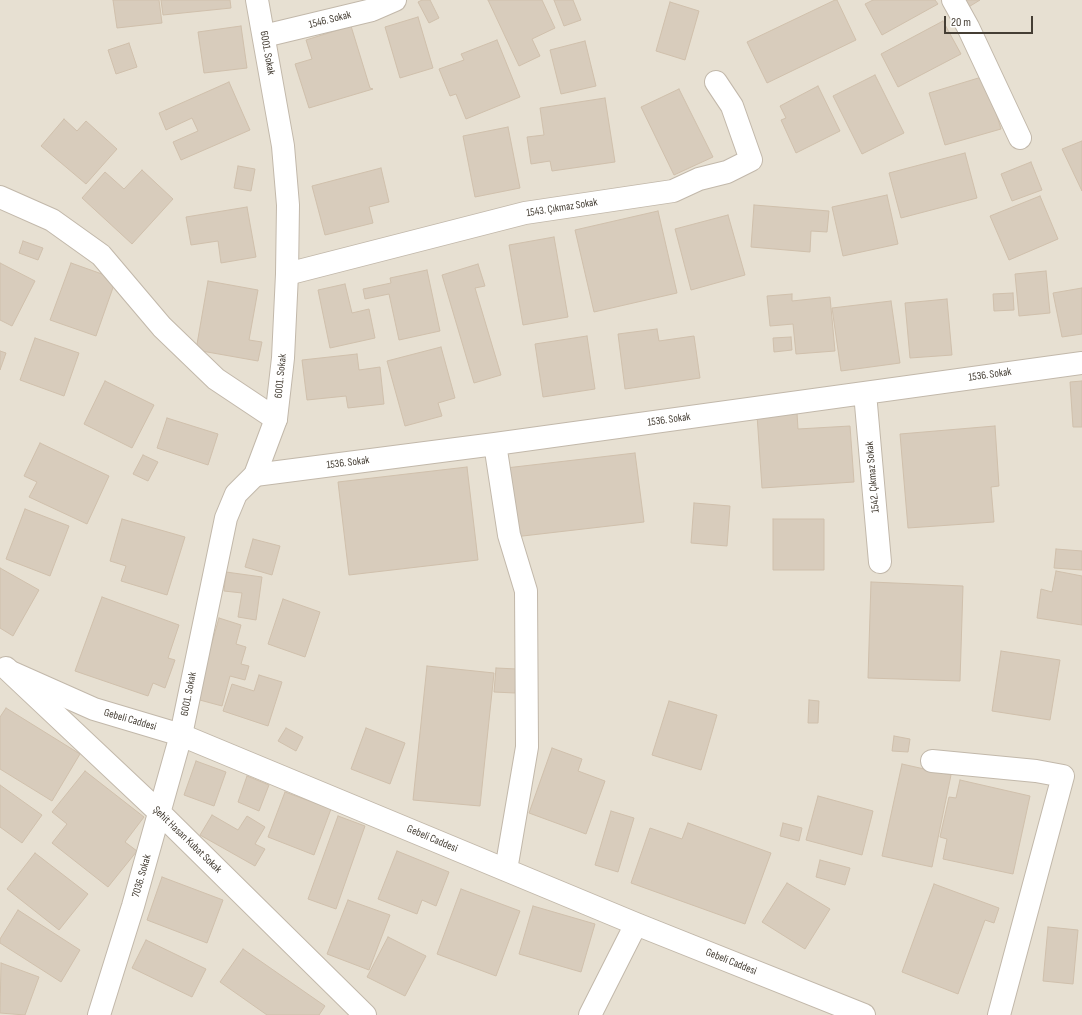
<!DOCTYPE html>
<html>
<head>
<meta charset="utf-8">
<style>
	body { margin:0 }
	#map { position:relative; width:1082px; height:1015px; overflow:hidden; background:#f3eee4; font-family:"Sofia Sans Condensed",sans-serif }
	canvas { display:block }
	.scale { position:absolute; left:944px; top:16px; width:89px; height:18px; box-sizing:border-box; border:2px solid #453e34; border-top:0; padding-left:5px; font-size:12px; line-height:14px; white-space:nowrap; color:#453e34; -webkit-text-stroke:3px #fff; paint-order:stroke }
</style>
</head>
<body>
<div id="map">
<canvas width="1082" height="1015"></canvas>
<div class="scale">20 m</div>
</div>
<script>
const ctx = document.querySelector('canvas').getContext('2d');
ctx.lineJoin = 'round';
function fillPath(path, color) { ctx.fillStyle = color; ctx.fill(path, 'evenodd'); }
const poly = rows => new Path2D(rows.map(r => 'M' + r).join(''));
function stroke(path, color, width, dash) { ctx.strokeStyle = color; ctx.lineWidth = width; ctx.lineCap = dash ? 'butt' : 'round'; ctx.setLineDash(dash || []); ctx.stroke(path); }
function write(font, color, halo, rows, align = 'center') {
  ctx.font = font + ' "Sofia Sans Condensed",sans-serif'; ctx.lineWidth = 3.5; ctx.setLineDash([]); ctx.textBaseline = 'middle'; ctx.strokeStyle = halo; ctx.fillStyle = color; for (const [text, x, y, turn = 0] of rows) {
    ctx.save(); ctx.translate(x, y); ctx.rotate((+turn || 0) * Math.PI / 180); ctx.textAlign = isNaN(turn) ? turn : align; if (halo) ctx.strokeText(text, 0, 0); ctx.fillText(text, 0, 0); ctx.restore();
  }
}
const residential = poly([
	[0,0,1082,0,1082,1015,0,1015]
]);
const building = poly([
	[113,0,159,0,162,23,117,28,113,0],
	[161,0,230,0,231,8,163,15,161,0],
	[422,0,430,0,439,18,429,23,418,2,422,0],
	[488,0,542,0,555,28,532,39,540,56,519,66,488,0],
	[554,0,573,0,581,20,564,26,554,0],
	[835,0,837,0,856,40,767,83,747,42,835,0],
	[873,0,935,0,938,4,882,35,865,4,873,0],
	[962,0,980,0,967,8,962,0],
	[670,2,699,11,685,60,656,51,670,2],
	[418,17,433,68,400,78,385,27,418,17],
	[943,21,961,54,898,87,881,54,943,21],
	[241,26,247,68,204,73,198,32,241,26],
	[351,26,370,88,373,89,309,108,295,64,312,59,306,40,351,26],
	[497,40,520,97,466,119,456,94,450,96,439,69,464,60,461,54,497,40],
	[585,41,596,86,561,94,550,50,585,41],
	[129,43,137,67,116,74,108,50,129,43],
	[875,75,904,133,862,154,833,96,875,75],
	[985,76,1001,129,945,145,929,93,985,76],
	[229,82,250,130,181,160,173,142,198,131,192,118,166,130,159,113,229,82],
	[818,86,840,131,796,153,781,120,786,118,780,106,818,86],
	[679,89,713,157,674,175,641,107,679,89],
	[605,98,615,162,552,171,550,161,531,164,527,137,544,135,540,108,605,98],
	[64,119,77,131,86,121,117,149,86,184,41,146,64,119],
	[508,127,520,188,475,197,463,136,508,127],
	[1082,141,1082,191,1062,149,1082,141],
	[965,153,977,198,901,218,889,173,965,153],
	[1031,162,1042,190,1012,201,1001,174,1031,162],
	[238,166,255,169,251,191,234,188,238,166],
	[381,168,389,202,369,207,373,223,325,235,312,186,381,168],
	[142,170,173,199,132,244,82,198,105,172,124,189,142,170],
	[887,195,898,244,843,256,832,207,887,195],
	[1040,196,1058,239,1009,260,990,216,1040,196],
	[754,205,829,211,827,232,811,231,810,252,751,247,754,205],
	[247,207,256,257,221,263,218,241,191,245,186,217,247,207],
	[658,211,677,293,594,312,575,230,658,211],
	[728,215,745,275,691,290,675,229,728,215],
	[554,237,568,317,523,325,509,245,554,237],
	[23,241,43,248,38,260,19,253,23,241],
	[0,263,35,281,12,326,0,320,0,263],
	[71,263,116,279,96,336,50,320,71,263],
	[478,264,485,286,475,288,501,375,474,383,442,275,478,264],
	[427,270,440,331,399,340,389,294,365,299,363,289,391,283,390,278,427,270],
	[1046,271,1050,313,1019,316,1015,274,1046,271],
	[208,281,258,290,249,340,262,342,258,361,196,350,208,281],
	[345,284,352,313,369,309,375,338,330,348,318,290,345,284],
	[1082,288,1082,334,1062,337,1053,293,1082,288],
	[1013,293,1014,310,994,311,993,294,1013,293],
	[792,294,792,301,830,297,835,351,796,354,793,324,770,326,767,296,792,294],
	[947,299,952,355,910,358,905,303,947,299],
	[891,301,900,363,841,371,832,308,891,301],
	[657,329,659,341,694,336,700,378,625,389,618,334,657,329],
	[587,336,595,389,543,397,535,344,587,336],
	[791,337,792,350,774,352,773,338,791,337],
	[35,338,79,353,64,396,20,380,35,338],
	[441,347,455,398,438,403,442,416,405,426,387,361,441,347],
	[0,351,6,353,0,370,0,351],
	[357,354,359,370,380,367,384,404,348,408,346,396,307,400,302,360,357,354],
	[105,381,154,405,132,448,84,424,105,381],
	[1082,381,1082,427,1073,427,1070,382,1082,381],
	[797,413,798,429,850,426,854,482,762,488,757,415,797,413],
	[167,418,218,434,208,465,157,448,167,418],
	[995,426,999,486,991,487,994,522,908,528,900,434,995,426],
	[40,443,109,476,87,524,29,497,37,482,24,476,40,443],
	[635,453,644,522,514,537,506,468,635,453],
	[143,455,158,462,148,481,133,474,143,455],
	[467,467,478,560,349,575,338,482,467,467],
	[694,503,730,506,727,546,691,543,694,503],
	[25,509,69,526,50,576,6,559,25,509],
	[122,519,185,537,167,595,121,581,126,566,110,561,122,519],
	[773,519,824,519,824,570,773,570,773,519],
	[253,539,280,546,272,575,245,567,253,539],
	[1056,549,1082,551,1082,570,1054,568,1056,549],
	[0,568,39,590,13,636,0,628,0,568],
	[1056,571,1082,576,1082,625,1037,618,1041,589,1052,592,1056,571],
	[226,572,262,577,256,620,238,617,242,593,224,591,226,572],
	[871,582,963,586,960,681,868,678,871,582],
	[102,597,179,625,168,658,175,660,165,688,153,683,148,696,75,671,102,597],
	[283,599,320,612,305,657,268,644,283,599],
	[219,618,241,625,236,644,246,647,241,664,249,666,245,680,230,676,222,706,196,699,219,618],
	[1001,651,1060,660,1050,720,992,711,1001,651],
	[427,666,494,673,480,806,413,800,427,666],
	[496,668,517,669,515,693,494,692,496,668],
	[259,675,282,682,268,726,223,711,232,684,254,691,259,675],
	[809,700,819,701,818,723,808,723,809,700],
	[669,701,717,715,701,770,652,755,669,701],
	[6,708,80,754,52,801,0,769,0,717,6,708],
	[286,728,303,737,296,751,278,741,286,728],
	[366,728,405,743,390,784,351,769,366,728],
	[894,736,910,739,908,752,892,751,894,736],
	[552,748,582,759,578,771,605,781,586,834,529,813,552,748],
	[196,761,226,772,214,806,184,795,196,761],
	[902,764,951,775,932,867,882,856,902,764],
	[85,771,144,817,125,842,137,851,108,887,52,843,67,824,52,812,85,771],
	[247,776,269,785,259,811,238,802,247,776],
	[960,780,1030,796,1013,874,943,859,947,839,940,837,949,797,956,798,960,780],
	[0,785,42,815,22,843,0,827,0,785],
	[285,792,331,809,314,855,268,837,285,792],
	[818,796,873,811,862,855,806,840,818,796],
	[611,811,634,818,618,872,595,865,611,811],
	[212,815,238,830,247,816,265,827,255,844,265,849,255,866,200,835,212,815],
	[338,816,365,826,336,909,308,899,338,816],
	[688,823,771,853,745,924,631,883,650,828,682,839,688,823],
	[783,823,802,828,799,841,780,836,783,823],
	[397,851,449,872,436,906,422,900,417,914,378,899,397,851],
	[35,853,88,894,59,930,7,889,35,853],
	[820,860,850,868,845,885,816,877,820,860],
	[162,877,223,900,207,943,147,920,162,877],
	[787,883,830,909,805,949,762,922,787,883],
	[934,884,999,908,994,923,985,920,958,994,902,972,934,884],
	[461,889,520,911,496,976,437,954,461,889],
	[348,900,390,915,369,970,327,954,348,900],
	[533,906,595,924,581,972,519,954,533,906],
	[18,910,80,950,61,982,0,943,0,939,18,910],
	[1048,927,1078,930,1073,984,1043,981,1048,927],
	[388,937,426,956,405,996,367,977,388,937],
	[146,940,206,969,192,997,132,968,146,940],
	[243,949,325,1006,319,1015,267,1015,220,982,243,949],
	[1,963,39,977,25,1015,0,1013,1,963]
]);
const minor = poly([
	[953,0,968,27,1020,138],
	[264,36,372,10,395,0],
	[0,197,52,220,101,255,162,327,216,379,276,419],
	[287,274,525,213,673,191,699,179,727,172,751,160,732,106,716,82],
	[865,393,880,562],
	[495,444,509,535,526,591,527,747,506,870],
	[255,475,495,444,1082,363],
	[13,673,94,709,181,735,636,924,864,1015],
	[932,761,1036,771,1063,776,999,1015],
	[590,1015,636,924]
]);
const tertiary = poly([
	[6,668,160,813,365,1015],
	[99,1015,133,906,181,735,226,518,236,494,255,475,276,419,283,358,287,274,288,205,283,146,257,0]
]);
const streetNames = [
	["1546. Sokak",330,20,-14],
	["6001. Sokak",267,53,80],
	["1543. Çıkmaz Sokak",562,208,-9],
	["1536. Sokak",990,375,-8],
	["6001. Sokak",281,376,-84],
	["1536. Sokak",669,420,-8],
	["1536. Sokak",348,463,-7],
	["1542. Çıkmaz Sokak",873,477,-95],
	["6001. Sokak",189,694,-79],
	["Gebeli Caddesi",130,720,16],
	["Gebeli Caddesi",432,839,23],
	["Şehit Hasan Kubat Sokak",187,840,44],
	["7036. Sokak",142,876,-74],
	["Gebeli Caddesi",731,962,22]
];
fillPath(residential, '#e7e0d2');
fillPath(building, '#d8ccbc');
stroke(building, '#d0c0ac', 1);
stroke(minor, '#c2b8aa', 24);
stroke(tertiary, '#c2b8aa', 24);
stroke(minor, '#fff', 22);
stroke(tertiary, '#fff', 22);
write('11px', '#453e34', '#fff', streetNames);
</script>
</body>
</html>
